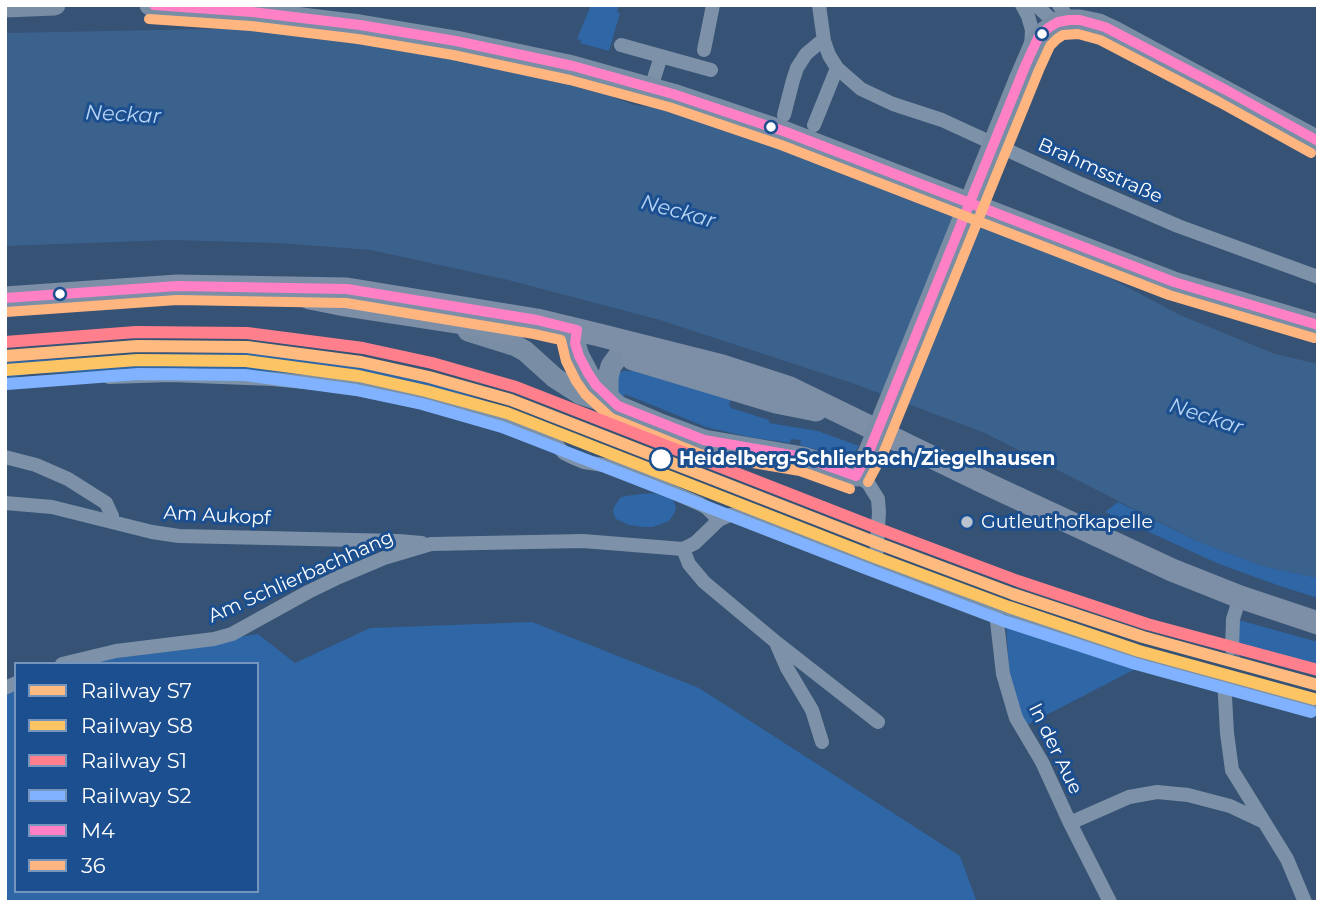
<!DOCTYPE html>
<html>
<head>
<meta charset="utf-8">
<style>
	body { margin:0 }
	#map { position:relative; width:1323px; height:907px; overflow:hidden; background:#365274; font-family:Montserrat,sans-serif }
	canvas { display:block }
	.frame { position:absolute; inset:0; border:7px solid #fff; pointer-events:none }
	.legend { position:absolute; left:14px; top:662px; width:245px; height:231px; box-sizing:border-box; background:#1b4f8f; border:2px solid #7695bc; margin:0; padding:9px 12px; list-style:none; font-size:21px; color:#fff }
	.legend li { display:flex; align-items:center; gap:14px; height:35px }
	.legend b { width:35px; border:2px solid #7695bc }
</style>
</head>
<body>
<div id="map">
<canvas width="1323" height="907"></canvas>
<div class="frame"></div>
<ul class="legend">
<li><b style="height:9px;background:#ffba80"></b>Railway S7</li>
<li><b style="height:9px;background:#fdc463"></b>Railway S8</li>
<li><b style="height:9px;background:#ff808c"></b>Railway S1</li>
<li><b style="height:9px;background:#80b2ff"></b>Railway S2</li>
<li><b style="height:9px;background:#ff80c5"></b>M4</li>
<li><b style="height:9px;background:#ffb580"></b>36</li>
</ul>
</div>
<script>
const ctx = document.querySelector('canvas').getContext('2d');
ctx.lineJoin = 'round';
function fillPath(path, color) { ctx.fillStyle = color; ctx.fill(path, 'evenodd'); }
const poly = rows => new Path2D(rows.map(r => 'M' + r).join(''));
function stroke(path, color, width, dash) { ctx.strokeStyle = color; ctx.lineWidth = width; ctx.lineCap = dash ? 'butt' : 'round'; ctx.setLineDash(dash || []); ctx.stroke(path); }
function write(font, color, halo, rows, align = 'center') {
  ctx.font = font + ' Montserrat,sans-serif'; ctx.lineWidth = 6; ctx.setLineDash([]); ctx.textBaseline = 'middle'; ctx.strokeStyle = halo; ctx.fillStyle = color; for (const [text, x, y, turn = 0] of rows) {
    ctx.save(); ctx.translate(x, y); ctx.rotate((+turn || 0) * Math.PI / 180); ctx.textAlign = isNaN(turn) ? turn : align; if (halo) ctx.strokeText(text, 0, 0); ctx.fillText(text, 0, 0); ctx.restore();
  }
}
const green = poly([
	[591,5,619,5,617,12,620,13,609,51,580,43,581,40,577,39],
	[251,353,349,365,437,384,501,406,460,406,155,370,30,374,5,379,5,362,136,354],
	[623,371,634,371,731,400,729,404,731,408,769,420,769,423,818,431,859,446,854,453,844,458,800,445,801,440,791,439,790,443,749,437,706,427,625,394,624,397,619,394,616,391,615,376],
	[651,493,669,497,674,502,676,507,675,512,669,521,653,527,643,527,629,525,616,519,613,512,614,507,620,498,625,496],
	[1118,502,1197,541,1263,566,1318,578,1318,598,1280,586,1219,564,1105,512],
	[1009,618,1145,664,1027,725,1021,715,1009,671,1006,621],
	[1235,619,1318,642,1318,669,1236,648],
	[532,622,699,688,960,856,977,902,5,902,5,693,16,688,16,891,257,891,257,664,74,664,258,634,295,663,370,628]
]);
const water = poly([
	[209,29,262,29,354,38,453,54,572,82,634,105,649,107,670,107,892,187,1093,269,1180,315,1275,354,1318,364,1318,578,1263,566,1197,541,985,433,852,383,660,320,508,280,371,250,278,243,171,240,5,246,5,33]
]);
const streetTunnel = poly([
	[1232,648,1234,668]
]);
const street = poly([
	[819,5,824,41,829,55,837,68,861,89,893,104,942,120,1081,184,1178,226,1318,277],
	[1022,5,1028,16,1032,30,1031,48],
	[1036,5,1055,23],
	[1059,5,1069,20],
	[621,45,711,70],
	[704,50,713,5],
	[651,88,661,56],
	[784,115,793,80,797,68,806,54,819,43,824,41],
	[814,125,837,68],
	[109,377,171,375,272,379,338,385,417,399,534,428,549,437,564,453,572,457,584,462,610,466,625,471,700,504,707,508,719,520],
	[5,457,36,465,68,479,106,503,112,516,111,521],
	[856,476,868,483,878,499,879,512,876,559],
	[5,503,52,507,152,532,179,536,398,541,422,543],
	[683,549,689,564,704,582,777,643,878,722],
	[995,604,1003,674,1016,718,1042,762,1070,823,1110,902],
	[777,645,787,668,812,710,822,742],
	[1232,648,1233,619,1240,597],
	[62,664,116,651,214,639,232,634,308,592,339,577,384,558,431,544,583,541,683,549,695,543,719,520,730,515,740,514,799,536,876,559,995,604,1118,647,1224,679,1243,681,1318,702],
	[1224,679,1227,733,1232,770,1287,859,1305,902],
	[5,688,16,683],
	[1070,823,1129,797,1157,792,1188,795,1230,806,1264,822]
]);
const secondary = poly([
	[150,5,252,12,360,25,456,41,573,66,673,94,786,132,1174,282,1318,325],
	[5,7,55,5],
	[1019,80,1034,45,1044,32,1058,22,1064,20,1080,20,1099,24,1114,31,1318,141],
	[468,331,516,346,525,351,555,378,580,394,618,406,658,423,704,440,803,457,840,469,856,476,870,449],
	[575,343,579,356,588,373,596,385,616,404],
	[608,397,608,377,611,366,619,355]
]);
const primary = poly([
	[5,298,177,286,347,289,537,320,599,335,722,366,790,388,983,482,1172,570,1240,597,1318,623],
	[310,298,345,305,508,330],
	[633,359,776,402,816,410]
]);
const secondaryBridge = poly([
	[870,449,1019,80]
]);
const bus1 = poly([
	[154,5,252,12,360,25,456,41,573,66,673,94,786,132,1174,282,1318,325],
	[5,298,177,286,347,289,537,320,577,330,575,343,579,356,588,373,596,385,618,406,704,440,803,457,856,476],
	[856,476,870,449,1026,64,1038,38,1048,28,1058,22,1069,20,1080,20,1105,27,1226,90,1318,141]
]);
const bus2 = poly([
	[149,19,251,26,358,39,453,55,570,80,669,107,781,145,1169,295,1314,338],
	[6,312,177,300,346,303,534,334,561,340,566,361,576,381,585,394,611,418,700,454,800,471,850,489],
	[868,482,883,454,1039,70,1050,46,1057,39,1063,35,1078,34,1100,40,1219,102,1311,153]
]);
const rail1 = poly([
	[5,356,137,346,247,347,361,362,429,377,511,400,877,543,1013,594,1143,637,1318,685]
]);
const rail2 = poly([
	[6,370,137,360,246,361,359,376,426,391,507,413,872,556,1009,607,1139,651,1314,699]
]);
const rail3 = poly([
	[5,342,136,332,247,333,363,348,432,363,516,387,882,530,1018,581,1147,624,1318,670]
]);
const rail4 = poly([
	[7,384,138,374,245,375,356,390,422,404,502,427,867,569,1004,621,1136,664,1311,712]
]);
const markers = [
	[1042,34,6,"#fff"],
	[771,127,6,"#fff"],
	[60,294,6,"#fff"],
	[661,459,11,"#fff"],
	[967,522,7,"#b9c2ce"]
];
const streetNames = [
	["Brahmsstraße",1100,171,24],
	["Am Aukopf",217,516,3],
	["Am Schlierbachhang",301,577,-24],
	["In der Aue",1055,749,64]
];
const stopNames = [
	["Heidelberg-Schlierbach/Ziegelhausen",679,459]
];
const poiNames = [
	["Gutleuthofkapelle",981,522]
];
const waterNames = [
	["Neckar",123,115,3],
	["Neckar",678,212,15],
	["Neckar",1206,417,18]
];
fillPath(green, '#2f66a5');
fillPath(water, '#3b618d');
stroke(streetTunnel, '#546c89', 14, [14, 7]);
stroke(street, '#7d92a8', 14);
stroke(secondary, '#798da4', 21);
stroke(primary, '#7d8ea7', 23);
stroke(secondaryBridge, '#798da4', 21);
stroke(bus1, '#ff80c5', 10);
stroke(bus2, '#ffb580', 10);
stroke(rail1, '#ffba80', 12);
stroke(rail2, '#fdc463', 12);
stroke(rail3, '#ff808c', 12);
stroke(rail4, '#80b2ff', 12);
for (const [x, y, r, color] of markers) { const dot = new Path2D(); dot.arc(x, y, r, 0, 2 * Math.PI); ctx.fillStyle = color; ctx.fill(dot); stroke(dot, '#1b4f8f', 2.5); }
write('19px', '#fff', '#1b4f8f', streetNames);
write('bold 19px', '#fff', '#1b4f8f', stopNames, 'left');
write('19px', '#fff', '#1b4f8f', poiNames, 'left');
write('italic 21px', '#b5d3f5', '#1b4f8f', waterNames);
</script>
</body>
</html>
